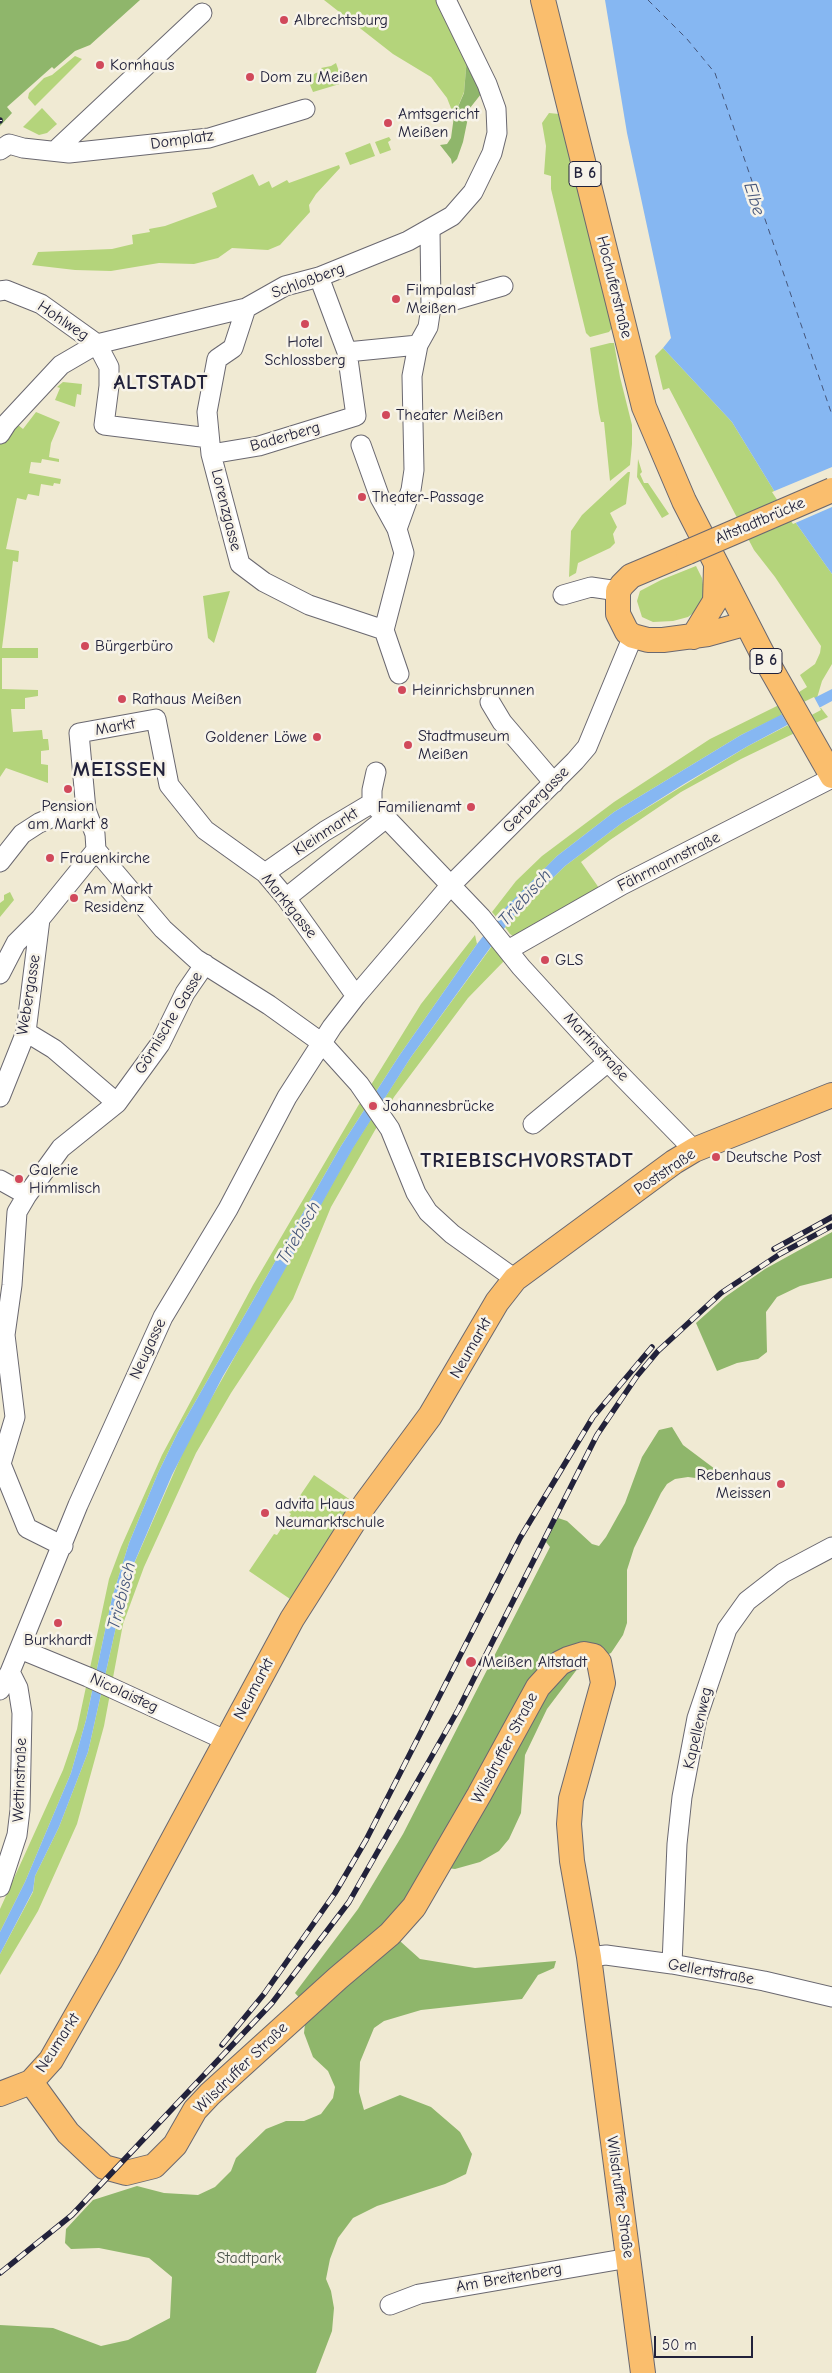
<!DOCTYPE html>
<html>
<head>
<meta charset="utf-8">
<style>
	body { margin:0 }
	#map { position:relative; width:832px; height:2373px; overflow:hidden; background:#f0ead3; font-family:"Comic Neue",sans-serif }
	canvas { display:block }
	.scale { position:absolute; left:654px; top:2336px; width:99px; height:22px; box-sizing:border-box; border:2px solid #22223b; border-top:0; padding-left:6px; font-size:15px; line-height:18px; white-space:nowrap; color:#22223b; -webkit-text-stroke:4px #f7f3e8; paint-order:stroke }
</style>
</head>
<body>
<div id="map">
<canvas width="832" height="2373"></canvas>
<div class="scale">50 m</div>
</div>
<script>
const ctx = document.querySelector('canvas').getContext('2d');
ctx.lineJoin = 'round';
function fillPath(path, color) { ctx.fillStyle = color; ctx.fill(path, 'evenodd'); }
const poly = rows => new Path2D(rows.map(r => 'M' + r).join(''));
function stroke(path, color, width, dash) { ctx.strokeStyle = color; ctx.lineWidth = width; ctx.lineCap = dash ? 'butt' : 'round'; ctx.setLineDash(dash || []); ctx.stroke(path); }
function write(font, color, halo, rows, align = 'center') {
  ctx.font = font + ' "Comic Neue",sans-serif'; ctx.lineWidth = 5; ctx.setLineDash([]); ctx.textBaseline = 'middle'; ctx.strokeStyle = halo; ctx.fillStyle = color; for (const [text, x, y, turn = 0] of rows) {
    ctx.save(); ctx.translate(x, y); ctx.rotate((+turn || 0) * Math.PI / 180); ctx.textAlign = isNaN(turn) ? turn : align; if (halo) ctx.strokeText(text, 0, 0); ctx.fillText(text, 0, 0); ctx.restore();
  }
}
const green = poly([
	[324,0,437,0,467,57,464,92,454,116,447,98,431,77,393,54],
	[75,56,82,59,35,106,28,98,29,93,44,78,52,75],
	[336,63,343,83,313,92,308,80,313,78,312,75,316,73,317,75,316,73,322,71,321,68,331,66],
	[42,108,57,124,47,133,39,135,23,127],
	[549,113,559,114,612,328,609,332,590,337,586,333,551,189,551,176,544,174,546,146,542,123],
	[389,137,391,140,388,142,391,150,380,154,375,142],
	[370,143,375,156,350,165,345,153],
	[339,165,340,168,316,194,309,205,310,212,280,245,268,250,232,248,218,258,194,264,159,263,111,271,75,270,32,265,38,252,112,249,133,244,132,235,150,232,149,229,165,226,217,207,212,193,253,174,259,186,269,181,272,188,287,180,289,183],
	[610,343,614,343,620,377,632,425,632,444,630,465,610,481,604,422,601,422,599,413,590,348],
	[663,348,732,422,781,502,832,574,832,664,822,681,817,698,741,735,614,812,557,856,497,918,492,912,516,881,542,856,614,802,710,739,777,706,807,687,800,675,815,664,820,653,821,646,775,577,754,550,669,388,663,390,655,356],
	[63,382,82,384,81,395,77,394,75,407,55,400,60,388,57,387],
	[36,412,60,422,51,443,49,457,59,459,59,462,42,459,41,463,31,462,29,473,61,479,60,484,54,483,53,486,41,484,39,496,28,494,26,500,17,498,6,549,19,551,18,562,13,561,2,648,38,648,38,658,2,658,2,689,38,690,38,696,25,698,25,709,11,709,13,732,42,730,43,739,48,739,49,748,49,750,41,751,41,764,48,765,48,783,6,768,0,777,0,440,13,421,23,429],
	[638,459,642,472,640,474,644,483,648,483,669,514,662,518,637,477],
	[628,472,630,472,626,504,610,513,617,527,613,534,615,543,610,548,578,563,576,573,569,577,571,531,582,515],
	[696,566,702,578,704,591,704,597,696,611,688,617,673,621,653,622,642,617,637,601,640,591,661,580],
	[230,591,214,643,208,638,203,596],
	[821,708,828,717,741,759,681,792,610,840,581,862,599,888,513,936,510,934,505,927,511,919,565,866,622,823,748,746],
	[10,892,14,900,0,917,0,903,4,900,4,895],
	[475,935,477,944,399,1056,341,1146,178,1432,158,1473,129,1543,112,1598,86,1720,71,1773,25,1882,0,1932,0,1909,63,1770,77,1729,109,1579,121,1547,162,1455,253,1285,358,1106,421,1004],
	[492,946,504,961,468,998,394,1097,331,1207,293,1299,231,1393,196,1453,144,1567,123,1624,104,1726,77,1824,38,1911,0,1975,0,1954,33,1892,35,1876,59,1827,88,1752,126,1582,190,1436,353,1147,411,1057],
	[314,1475,355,1503,293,1601,249,1571,274,1534,277,1535,291,1514,289,1512]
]);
const forest = poly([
	[0,0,140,0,90,45,75,51,54,69,52,67,7,107,12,113,0,126],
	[467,57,481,94,470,108,463,142,457,159,452,164,451,159,440,145,447,144,451,138,454,116,464,93],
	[832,1232,832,1278,800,1286,777,1297,766,1312,767,1352,758,1359,737,1363,717,1371,696,1323,725,1297,765,1269],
	[672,1427,683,1445,719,1472,712,1477,703,1479,688,1477,675,1479,667,1484,661,1493,634,1548,627,1570,627,1623,623,1635,611,1653,578,1668,547,1709,525,1755,521,1813,509,1839,499,1851,480,1862,455,1869,439,1867,391,1933,420,1959,475,1968,556,1961,554,1968,538,1975,522,1999,421,2010,384,2021,374,2028,360,2062,359,2092,364,2110,400,2095,431,2107,460,2132,472,2154,466,2174,445,2184,377,2206,353,2218,338,2238,330,2259,326,2279,331,2291,334,2308,332,2331,316,2373,0,2373,0,2325,53,2328,101,2346,128,2340,170,2318,172,2277,149,2258,99,2248,71,2249,65,2243,66,2229,93,2200,137,2186,164,2193,198,2195,215,2187,231,2171,236,2158,266,2129,286,2121,304,2121,321,2114,333,2098,335,2087,328,2071,313,2057,304,2033,307,2006,295,1993,358,1909,403,1834,550,1547,546,1542,558,1518,567,1521,592,1544,599,1546,606,1537,625,1503,642,1457,659,1430]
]);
const water = poly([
	[605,0,832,0,832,574,781,502,732,422,663,348,671,338,627,133],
	[832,689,832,701,748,746,684,784,622,823,565,866,511,919,411,1057,353,1148,256,1321,223,1376,172,1475,126,1582,88,1752,59,1827,35,1876,33,1891,0,1954,0,1932,25,1882,71,1773,86,1720,112,1598,129,1543,158,1473,178,1432,341,1146,399,1056,477,944,506,907,557,856,614,812,741,735]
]);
const pier = poly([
	[832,467,832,507,793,524,772,492],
	[814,697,821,710,789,727,781,713]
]);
const ferry = poly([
	[648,0,687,39,715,73,832,415]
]);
const minor = poly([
	[0,150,9,144,23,148,69,153,209,138,305,109],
	[55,151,202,13],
	[0,291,6,290,41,304,97,344,109,367,109,386,104,425,209,438],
	[431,307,503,286],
	[246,308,233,348,217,359,207,412,211,454,240,564,264,582,309,605,384,630],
	[347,352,418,345],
	[0,434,7,423,61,365,97,344,246,308,285,286,319,277,408,241,452,216,473,192,492,153,497,133,496,109,487,84,446,0],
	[361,445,380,498,397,529],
	[211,454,259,446,356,416,347,352,319,277],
	[563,595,591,587,618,591],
	[399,674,384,630,404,553,397,529,411,490,414,470,412,376,418,345,428,327,431,307,430,230],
	[490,702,502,722,554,783],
	[372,803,481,917,521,967,608,1062,694,1150],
	[372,803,372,790,376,772],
	[0,862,22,834,39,823,60,814,86,810],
	[265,873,325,831,372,803],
	[286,898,386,818],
	[508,950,622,885,832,778],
	[0,974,16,943,40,919,96,850],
	[356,996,286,898,265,873,205,830,169,785,156,719,79,733,86,810,95,834,96,850,163,929,196,959,269,1005,322,1043,359,1084,390,1129,416,1193,428,1212,452,1234,515,1279],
	[26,1032,54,1049,117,1103],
	[0,1097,26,1032,40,919],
	[533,1124,608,1062],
	[0,1180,27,1195],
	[1,1464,27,1528,63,1546],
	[0,1467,15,1417,5,1335,12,1285,17,1212,27,1195,61,1148,117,1103,160,1044,185,993,205,964],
	[20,1649,88,1677,227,1741],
	[0,1690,10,1672,78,1505,163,1317,228,1209,287,1097,332,1027,356,996,450,886,575,761,587,747,633,636],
	[0,1887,17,1835,20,1810,22,1713,18,1688,10,1672],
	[589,1957,606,1955,672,1964,764,1981,832,1997],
	[672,1964,677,1844,682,1797,697,1718,727,1629,747,1601,783,1573,832,1547],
	[390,2305,419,2294,629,2258]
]);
const major = poly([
	[543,0,644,407,684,501,762,653,832,776],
	[688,552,631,576,622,585,618,591,618,614,627,632,633,636,648,640,663,640,708,634,737,626,745,621],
	[693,637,715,601,716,567],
	[31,2082,68,2133,104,2167,126,2173,154,2166,175,2145,195,2110,210,2094,338,1978,390,1934,414,1907,479,1795,538,1687,560,1663,568,1659,584,1654,594,1656,599,1662,603,1683,571,1799,569,1824,572,1861,589,1957,643,2373],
	[0,2094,31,2082,51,2060,108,1960,292,1619,365,1504,430,1416,497,1302,515,1279,674,1162,694,1150,832,1095]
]);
const rail = poly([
	[0,120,0,121],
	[774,1249,832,1217],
	[222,2045,264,1994,335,1893,366,1840,520,1538,593,1417,652,1347],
	[0,2273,72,2215,272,2003,349,1902,458,1710,597,1435,637,1376,658,1351,721,1293,780,1254,832,1226]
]);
const majorBridge = poly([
	[688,552,832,490]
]);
const markers = [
	[284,20,5,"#d1495b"],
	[100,65,5,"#d1495b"],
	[250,77,5,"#d1495b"],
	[388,123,5,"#d1495b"],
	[396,299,5,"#d1495b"],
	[305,324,5,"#d1495b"],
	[386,415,5,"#d1495b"],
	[362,497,5,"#d1495b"],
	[85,646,5,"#d1495b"],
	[402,690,5,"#d1495b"],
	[122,699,5,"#d1495b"],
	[317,737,5,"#d1495b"],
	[408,745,5,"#d1495b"],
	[68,789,5,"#d1495b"],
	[471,807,5,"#d1495b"],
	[50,858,5,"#d1495b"],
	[74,898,5,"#d1495b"],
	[545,960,5,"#d1495b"],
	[373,1106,5,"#d1495b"],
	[716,1157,5,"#d1495b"],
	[19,1179,5,"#d1495b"],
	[781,1484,5,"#d1495b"],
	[265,1513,5,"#d1495b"],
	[58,1623,5,"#d1495b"],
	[471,1662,6,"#d1495b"]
];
const shields = [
	[585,174,32],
	[766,661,32]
];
const shieldNames = [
	["B 6",585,174],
	["B 6",766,661]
];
const poiNames = [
	["Albrechtsburg",294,20],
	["Kornhaus",110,65],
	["Dom zu Meißen",260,77],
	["Amtsgericht",398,114],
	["Meißen",398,132],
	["Filmpalast",406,290],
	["Meißen",406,308],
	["Hotel",305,342,"center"],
	["Schlossberg",305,360,"center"],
	["Theater Meißen",396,415],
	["Theater-Passage",372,497],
	["Bürgerbüro",95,646],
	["Heinrichsbrunnen",412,690],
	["Rathaus Meißen",132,699],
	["Stadtmuseum",418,736],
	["Meißen",418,754],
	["Goldener Löwe",307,737,"right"],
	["Pension",68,806,"center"],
	["am Markt 8",68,824,"center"],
	["Familienamt",461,807,"right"],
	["Frauenkirche",60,858],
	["Am Markt",84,889],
	["Residenz",84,907],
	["GLS",555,960],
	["Johannesbrücke",383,1106],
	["Deutsche Post",726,1157],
	["Galerie",29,1170],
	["Himmlisch",29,1188],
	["Rebenhaus",771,1475,"right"],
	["Meissen",771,1493,"right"],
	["advita Haus",275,1504],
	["Neumarktschule",275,1522],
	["Burkhardt",58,1640,"center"],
	["Meißen Altstadt",482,1662]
];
const streetNames = [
	["Domplatz",182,140,-8],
	["Schloßberg",308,281,-20],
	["Hochuferstraße",614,287,76],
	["Hohlweg",63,321,34],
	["Baderberg",285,437,-16],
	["Lorenzgasse",226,510,76],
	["Altstadtbrücke",760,521,-23],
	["Markt",115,727,-10],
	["Gerbergasse",536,800,-45],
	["Kleinmarkt",326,832,-33],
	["Fährmannstraße",669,862,-27],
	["Marktgasse",289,906,51],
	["Webergasse",29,995,-81],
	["Görnische Gasse",169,1023,-59],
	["Martinstraße",596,1047,47],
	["Poststraße",665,1172,-34],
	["Neumarkt",471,1348,-60],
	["Neugasse",148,1349,-65],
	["Neumarkt",254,1689,-62],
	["Nicolaisteg",124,1693,25],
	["Kapellenweg",698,1728,-77],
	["Wilsdruffer Straße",505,1748,-62],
	["Wettinstraße",20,1780,-88],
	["Gellertstraße",711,1972,10],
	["Neumarkt",58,2043,-57],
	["Wilsdruffer Straße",241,2068,-44],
	["Wilsdruffer Straße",620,2197,82],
	["Am Breitenberg",509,2278,-10]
];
const parkNames = [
	["Stadtpark",249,2258]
];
const waterNames = [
	["Elbe",754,199,72],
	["Triebisch",525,898,-48],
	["Triebisch",299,1233,-60],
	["Triebisch",122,1596,-76]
];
const districtNames = [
	["ALTSTADT",161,383],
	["MEISSEN",120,770],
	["TRIEBISCHVORSTADT",527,1161]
];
fillPath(green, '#b4d47b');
fillPath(forest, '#8fb66b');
fillPath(water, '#86b7f2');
fillPath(pier, '#f0ead3');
stroke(ferry, '#45567b', 1, [6, 5]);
stroke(minor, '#6a6870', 21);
stroke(major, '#6a6870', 26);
stroke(minor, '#fff', 19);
stroke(major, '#fabe6d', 24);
stroke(rail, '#22223b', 5.5);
stroke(rail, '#f7f3e8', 4, [11]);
stroke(majorBridge, '#6a6870', 26, []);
stroke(majorBridge, '#fabe6d', 24);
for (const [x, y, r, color] of markers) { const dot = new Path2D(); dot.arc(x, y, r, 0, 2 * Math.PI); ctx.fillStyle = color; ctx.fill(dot); stroke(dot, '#f7f3e8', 2); }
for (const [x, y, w] of shields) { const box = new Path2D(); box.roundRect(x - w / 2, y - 12.5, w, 25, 4); ctx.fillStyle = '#f7f3e8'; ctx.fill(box); stroke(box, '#22223b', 1); }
write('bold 15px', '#22223b', null, shieldNames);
write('16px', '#22223b', '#f7f3e8', poiNames, 'left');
write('16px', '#22223b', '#f7f3e8', streetNames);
write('16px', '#4e574e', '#f7f3e8', parkNames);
write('italic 18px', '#45567b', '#f7f3e8', waterNames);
ctx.letterSpacing = '1px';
write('bold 21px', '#22223b', '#f7f3e8', districtNames);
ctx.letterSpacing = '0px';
</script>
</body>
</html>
